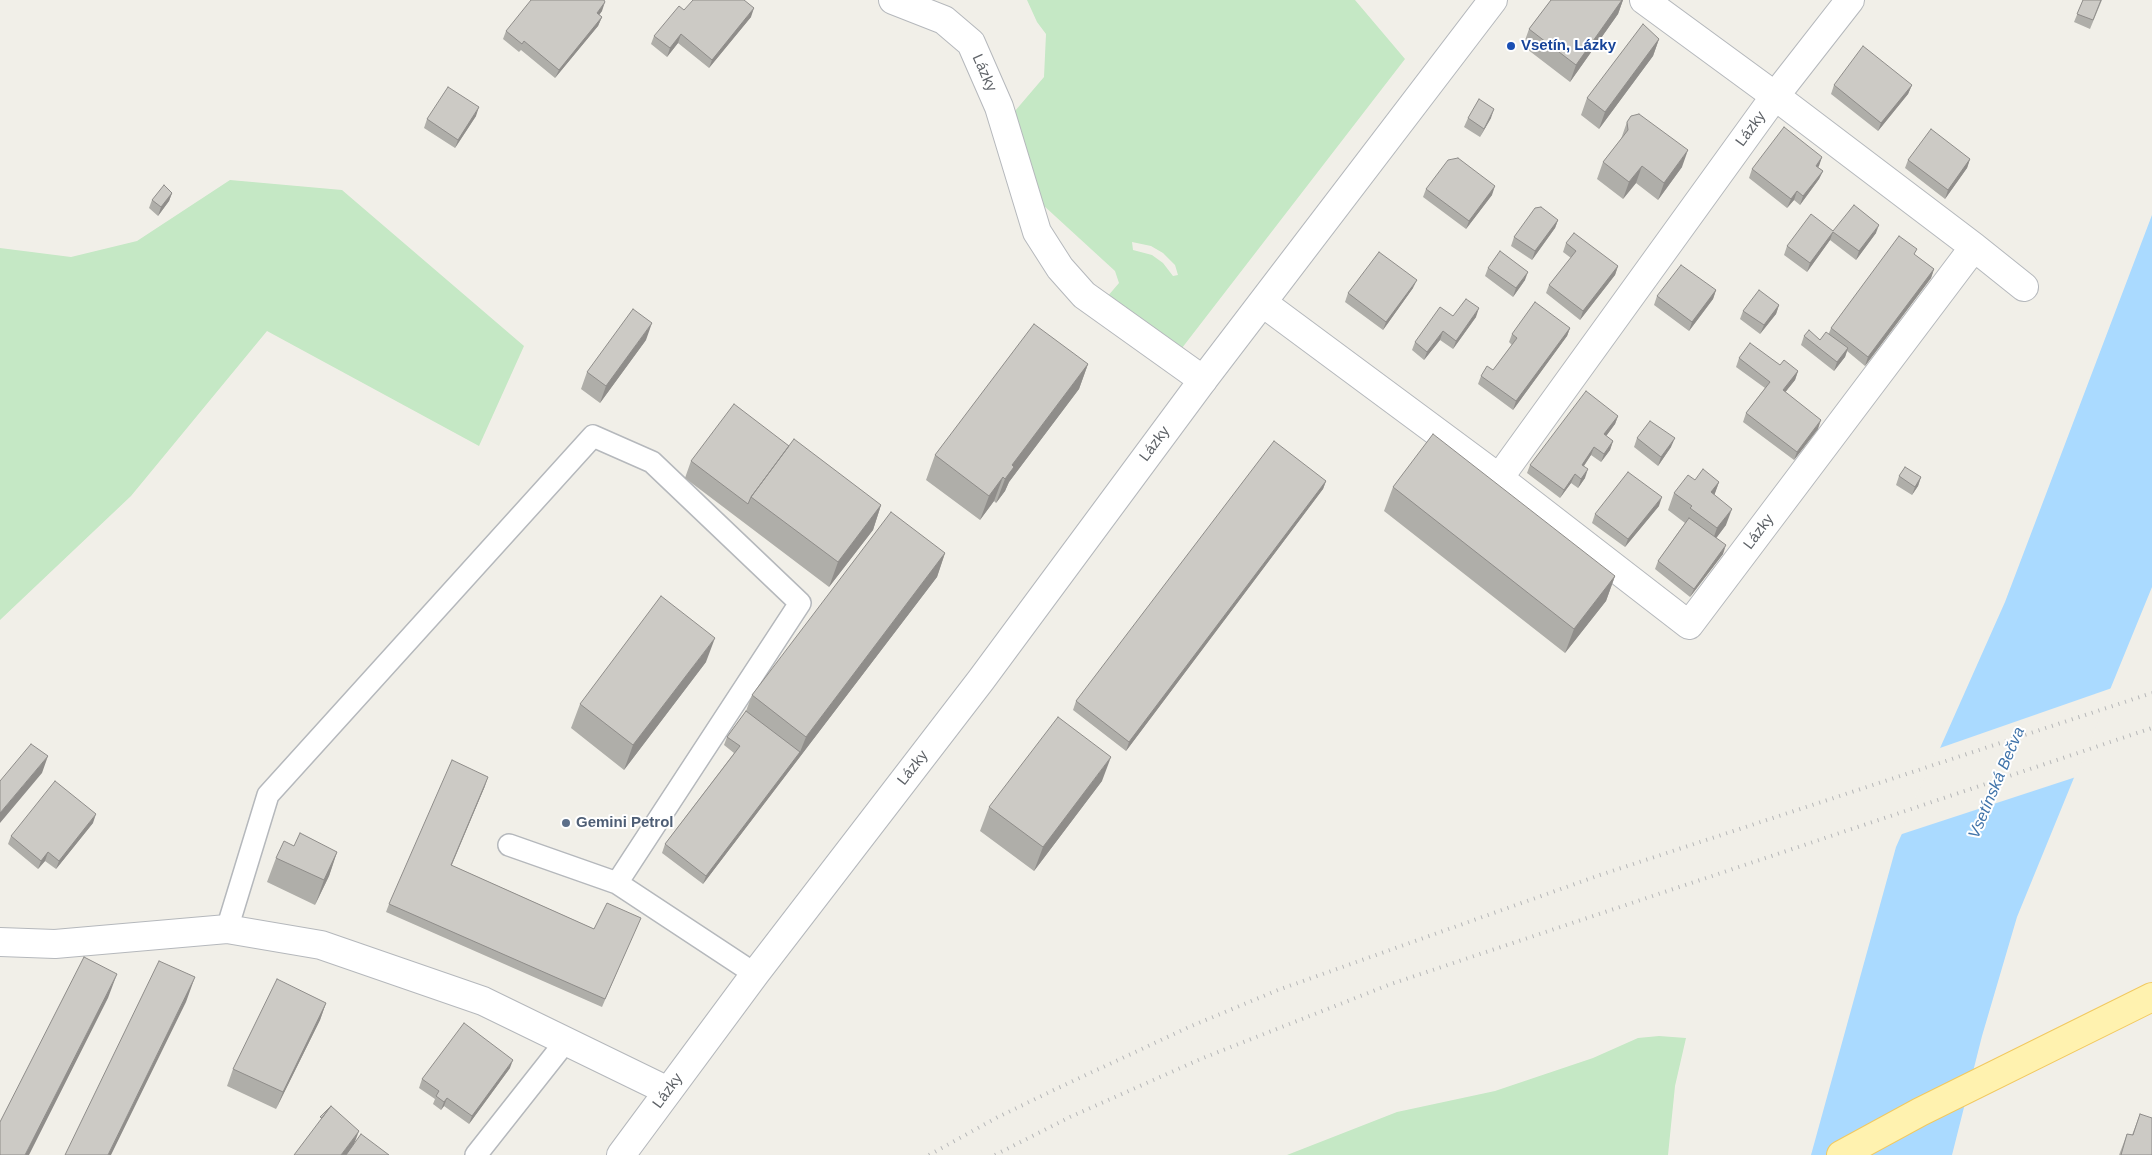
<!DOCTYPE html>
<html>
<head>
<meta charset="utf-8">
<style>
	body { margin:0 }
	canvas { display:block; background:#f1efe8 }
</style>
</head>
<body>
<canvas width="2152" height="1155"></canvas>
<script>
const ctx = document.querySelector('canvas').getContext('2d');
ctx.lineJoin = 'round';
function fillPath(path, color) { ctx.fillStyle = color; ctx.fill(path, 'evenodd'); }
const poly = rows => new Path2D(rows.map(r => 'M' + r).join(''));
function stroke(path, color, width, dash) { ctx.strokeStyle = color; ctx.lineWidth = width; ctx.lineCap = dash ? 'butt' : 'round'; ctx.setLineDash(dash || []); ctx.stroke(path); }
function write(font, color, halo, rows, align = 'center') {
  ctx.font = font + ' Arial,sans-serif'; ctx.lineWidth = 4; ctx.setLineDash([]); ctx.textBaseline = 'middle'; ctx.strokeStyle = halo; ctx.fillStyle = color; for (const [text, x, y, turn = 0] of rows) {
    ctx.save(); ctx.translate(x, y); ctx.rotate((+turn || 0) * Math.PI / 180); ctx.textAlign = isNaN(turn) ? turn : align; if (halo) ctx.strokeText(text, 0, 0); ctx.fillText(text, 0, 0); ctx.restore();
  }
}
const green = poly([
	[1027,0,1355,0,1405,59,1182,348,1107,297,1119,283,1115,271,1043,205,1033,178,1015,111,1044,77,1046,34,1037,22],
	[1132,242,1151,246,1163,253,1175,265,1178,275,1173,276,1163,263,1152,255,1133,250],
	[230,180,342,190,524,346,479,446,267,331,131,496,0,620,0,248,71,257,137,241],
	[1659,1036,1686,1038,1675,1086,1668,1155,1287,1155,1397,1112,1495,1091,1593,1058,1638,1038]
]);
const water = poly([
	[2152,215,2152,587,2017,917,1982,1036,1952,1155,1811,1155,1896,847,2005,602]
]);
const pier = poly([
	[2112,688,2076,777,1899,835,1937,749]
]);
const service = poly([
	[509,845,617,883,755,974],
	[227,929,268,795,593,436,652,462,800,603,617,883],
	[476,1155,566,1041]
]);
const minor = poly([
	[893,0,944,20,971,43,999,107,1037,232,1060,268,1084,295,1203,380],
	[1974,247,2024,287],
	[1263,303,1499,478,1689,625,1974,247,1775,96,1644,0],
	[1499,478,1775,96,1850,0],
	[0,942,55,944,227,929,321,945,483,1001,668,1091]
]);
const tertiary = poly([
	[621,1155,755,974,981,680,1203,380,1493,0]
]);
const primary = poly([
	[1841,1155,1920,1112,2152,997]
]);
const rail = poly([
	[929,1155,998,1117,1058,1088,1189,1027,1278,990,1600,875,2152,693],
	[995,1155,1070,1117,1203,1058,1391,984,2152,728]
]);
const wall = poly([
	[1551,0,1623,0,1618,14,1570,82,1523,46,1529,29],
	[2083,0,2102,0,2090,29,2074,22],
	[684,10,751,17,709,68,678,43,667,57,651,44,654,36],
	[602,11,599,15,602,17,598,26,555,78,521,50,519,52,503,39,506,31],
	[1659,39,1653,56,1599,129,1581,115,1587,98],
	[1834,85,1912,85,1908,94,1878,131,1831,94],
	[476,116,455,148,424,128,427,119],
	[1468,118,1491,118,1480,137,1464,127],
	[1627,122,1682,167,1658,200,1636,183,1623,199,1597,179,1603,162,1621,139],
	[1822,157,1818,167,1823,171,1819,179,1800,205,1794,200,1787,208,1749,178,1752,169],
	[1970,159,1967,168,1945,199,1905,168,1908,160],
	[1426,189,1492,195,1466,229,1423,197],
	[172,193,169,201,158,216,149,208,152,200],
	[1558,220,1555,228,1532,260,1511,246,1514,237],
	[1833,231,1876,233,1856,260,1830,240,1807,272,1784,255,1787,246],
	[1566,243,1618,266,1615,275,1580,320,1546,293,1549,285,1571,258,1563,252],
	[1915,255,1934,269,1931,278,1865,366,1847,351,1845,357,1834,371,1801,345,1804,336,1820,340,1829,333,1831,328],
	[1488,268,1525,280,1513,297,1485,276],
	[1413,288,1383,330,1345,302,1348,293],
	[1716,290,1713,299,1689,331,1654,305,1657,296],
	[1779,305,1776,314,1760,334,1740,319,1743,311],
	[1453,316,1476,317,1453,349,1440,340,1424,360,1412,350,1415,342],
	[1570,328,1567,336,1513,410,1478,384,1481,376,1493,370,1512,345,1509,342,1512,334],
	[646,340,600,403,581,389,587,372],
	[1739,358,1780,365,1798,371,1795,380,1785,392,1818,429,1794,460,1743,422,1746,413,1765,388,1736,367],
	[1088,364,1079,389,1009,482,1005,491,996,503,994,501,980,520,926,480,935,455],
	[1618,416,1615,424,1606,436,1613,441,1610,450,1601,462,1591,455,1584,466,1585,478,1578,488,1571,483,1560,498,1527,473,1530,465],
	[1637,438,1671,447,1658,466,1634,447],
	[789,446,881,505,873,530,829,587,685,478,691,461],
	[1899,476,1921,477,1918,486,1912,495,1896,485],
	[1695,480,1719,482,1714,495,1726,525,1716,538,1723,554,1690,597,1655,569,1658,561,1685,523,1668,510,1674,493],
	[1326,481,1323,489,1126,751,1073,710,1076,701],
	[1393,487,1615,576,1606,601,1565,653,1384,511],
	[1659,506,1625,547,1592,523,1595,514],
	[945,553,937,577,703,884,662,853,665,844,734,753,724,745,727,737,746,711,752,695],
	[706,662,624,770,571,728,580,704],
	[1102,781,1034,871,980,831,989,807],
	[485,786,451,865,594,929,637,926,602,1007,386,912,389,904],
	[93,823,56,869,45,861,38,869,8,844,11,836],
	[294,846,337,852,329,876,315,905,267,882,276,858],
	[326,1003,320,1020,276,1109,227,1086,233,1069],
	[510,1068,469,1124,444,1106,441,1110,433,1104,435,1099,419,1088,422,1079],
	[2140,1114,2152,1155,2119,1155,2127,1134,2132,1135]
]);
const shadedWall = poly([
	[1622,0,1623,0,1618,14,1570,82,1576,65],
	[605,2,602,11,594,22,597,13],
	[754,8,751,17,709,68,712,60],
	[602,17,598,26,555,78,559,70],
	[681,34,678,43,667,57,670,48],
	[1659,39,1653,56,1599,129,1605,112],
	[1912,85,1908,94,1878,131,1881,123],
	[479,107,476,116,455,148,458,140],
	[1494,109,1491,118,1480,137],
	[1688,150,1682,167,1658,200,1664,183],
	[1822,157,1819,166,1813,174,1816,166],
	[1970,159,1967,168,1945,199,1948,190],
	[1642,166,1636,183,1623,199,1629,182],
	[1823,171,1819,179,1800,205,1803,196],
	[1495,186,1492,195,1466,229,1469,221],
	[1797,191,1794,200,1787,208,1791,199],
	[172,193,169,201,158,216,161,207],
	[1558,220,1555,228,1532,260,1535,251],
	[1879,225,1876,233,1856,260,1859,251],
	[1833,232,1830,240,1807,272,1810,263],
	[1618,266,1615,275,1580,320,1583,311],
	[1934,269,1931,278,1865,366,1868,357],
	[1528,272,1525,280,1513,297,1516,288],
	[1417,280,1413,288,1383,330,1386,322],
	[1716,290,1713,299,1689,331,1692,322],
	[1779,305,1776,314,1760,334,1764,325],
	[1479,308,1476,317,1453,349,1456,341],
	[652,323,646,340,600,403,606,386],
	[1570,328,1567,336,1513,410,1516,401],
	[1443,331,1440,340,1424,360,1427,352],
	[1848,348,1845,357,1834,371,1837,362],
	[1088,364,1079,389,1009,482,1005,491,996,503,1005,479,1012,465],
	[1798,371,1795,380,1780,399,1783,390],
	[1618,416,1615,424,1601,443,1604,434],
	[1821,420,1818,429,1794,460,1797,452],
	[1675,438,1671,447,1658,466,1661,457],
	[1613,441,1610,450,1601,462,1604,454],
	[1594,447,1591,455,1579,473,1582,465],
	[1588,469,1585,478,1578,488,1581,479],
	[1575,474,1571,483,1560,498,1564,490],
	[1003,477,994,501,980,520,989,496],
	[1921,477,1918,486,1912,495,1915,487],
	[1326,481,1323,489,1126,751,1129,742],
	[1719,482,1713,499,1711,492],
	[1662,497,1659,506,1625,547,1628,539],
	[881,505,873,530,829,587,838,562],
	[1732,509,1726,525,1711,545,1717,528],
	[1726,545,1723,554,1690,597,1694,589],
	[945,553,937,577,703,884,706,876,800,752,806,737],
	[1615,576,1606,601,1565,653,1574,629],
	[715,638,706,662,624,770,633,745],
	[48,756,42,773,0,823,0,813],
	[1111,757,1102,781,1034,871,1043,847],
	[488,777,485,786,448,874,451,865],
	[96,814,93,823,56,869,59,861],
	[48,852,45,861,38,869,41,861],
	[337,852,329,876,315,905,324,880],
	[117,974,108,998,29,1155,25,1155],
	[195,977,186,1002,111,1155,108,1155],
	[326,1003,320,1020,276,1109,283,1092],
	[513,1060,510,1068,469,1124,472,1116],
	[447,1098,444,1106,441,1110,444,1102],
	[359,1131,350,1155,341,1155]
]);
const building = poly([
	[531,0,604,0,605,2,597,13,602,17,559,70,524,41,522,44,506,31,531,0],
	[693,0,744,0,754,8,712,60,681,34,670,48,654,36,679,6,684,10,693,0],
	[1551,0,1622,0,1576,65,1529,29,1551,0],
	[2083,0,2101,0,2093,20,2077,14,2083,0],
	[1643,24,1659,39,1605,112,1587,98,1643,24],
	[1863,46,1912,85,1881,123,1834,85,1863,46],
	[448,87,479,107,458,140,427,119,448,87],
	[1479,99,1494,109,1484,129,1468,118,1479,99],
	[1639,114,1688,150,1664,183,1642,166,1629,182,1603,162,1628,130,1627,122,1631,116,1639,114],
	[1784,127,1822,157,1816,166,1823,171,1803,196,1797,191,1791,199,1752,169,1784,127],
	[1931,129,1970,159,1948,190,1908,160,1931,129],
	[1458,158,1495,186,1469,221,1426,189,1448,160,1458,158],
	[164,185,172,193,161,207,152,200,164,185],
	[1854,205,1879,225,1859,251,1833,232,1810,263,1787,246,1811,214,1833,231,1854,205],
	[1541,207,1558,220,1535,251,1514,237,1535,208,1541,207],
	[1574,233,1618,266,1583,311,1549,285,1576,251,1566,243,1574,233],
	[1899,236,1917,249,1914,254,1934,269,1868,357,1831,328,1899,236],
	[1500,251,1528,272,1516,288,1488,268,1500,251],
	[1379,252,1417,280,1386,322,1348,293,1379,252],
	[1681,265,1716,290,1692,322,1657,296,1681,265],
	[1759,290,1779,305,1764,325,1743,311,1759,290],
	[1466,299,1479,308,1456,341,1443,331,1427,352,1415,342,1440,307,1453,316,1466,299],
	[1535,302,1570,328,1516,401,1481,376,1487,366,1493,370,1517,338,1512,334,1535,302],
	[633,309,652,323,606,386,587,372,633,309],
	[1034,324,1088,364,1012,465,1014,467,1005,479,1003,477,989,496,935,455,1034,324],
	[1809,330,1820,340,1826,332,1848,348,1837,362,1804,336,1809,330],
	[1750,343,1780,365,1784,360,1798,371,1783,390,1821,420,1797,452,1746,413,1770,382,1739,358,1750,343],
	[1586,391,1618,416,1604,434,1613,441,1604,454,1594,447,1582,465,1588,469,1581,479,1575,474,1564,490,1530,465,1586,391],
	[734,404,789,446,751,497,748,504,691,461,734,404],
	[1650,421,1675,438,1661,457,1637,438,1650,421],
	[1433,434,1615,576,1574,629,1393,487,1433,434],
	[794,439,881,505,838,562,751,497,794,439],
	[1274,441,1326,481,1129,742,1076,701,1274,441],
	[1905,467,1921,477,1915,487,1899,476,1905,467],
	[1703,469,1719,482,1711,492,1732,509,1717,528,1690,508,1692,506,1674,493,1688,475,1695,480,1703,469],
	[1628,472,1662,497,1628,539,1595,514,1628,472],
	[891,512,945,553,806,737,752,695,891,512],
	[1689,518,1726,545,1694,589,1658,561,1689,518],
	[661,596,715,638,633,745,580,704,661,596],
	[746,711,800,752,706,876,665,844,740,746,727,737,746,711],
	[1058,717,1111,757,1043,847,989,807,1058,717],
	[31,744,48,756,0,813,0,781,31,744],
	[452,760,488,777,451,865,594,929,607,903,641,918,605,999,389,904,452,760],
	[55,781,96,814,59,861,48,852,41,861,11,836,55,781],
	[300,833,337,852,324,880,276,858,284,841,294,846,300,833],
	[84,957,117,974,25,1155,0,1155,0,1122,84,957],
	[159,961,195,977,108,1155,65,1155,159,961],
	[277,979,326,1003,283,1092,233,1069,277,979],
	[464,1023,513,1060,472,1116,447,1098,444,1102,436,1096,439,1091,422,1079,464,1023],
	[331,1106,359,1131,341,1155,294,1155,331,1106],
	[330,1107,322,1118,320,1117,330,1107],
	[2140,1114,2152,1118,2152,1155,2121,1155,2127,1134,2133,1135,2140,1114],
	[361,1134,389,1155,346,1155,361,1134]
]);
const markers = [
	[1511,46,5,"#1a4fb4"],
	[566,823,5,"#5c6f8a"]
];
const transitNames = [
	["Vsetín, Lázky",1521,46]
];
const streetNames = [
	["Lázky",984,73,66],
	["Lázky",1751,129,-54],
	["Lázky",1155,444,-53],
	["Lázky",1759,532,-53],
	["Lázky",913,768,-52],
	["Lázky",668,1091,-54]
];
const serviceNames = [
	["Gemini Petrol",576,823]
];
const waterNames = [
	["Vsetínská Bečva",1997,783,-67]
];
fillPath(green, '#c5e8c5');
fillPath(water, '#aadaff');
fillPath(pier, '#f1efe8');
stroke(service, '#b5b8bc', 24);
stroke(minor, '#b5b8bc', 30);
stroke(tertiary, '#b5b8bc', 30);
stroke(primary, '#f2c960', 30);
stroke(service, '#fff', 21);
stroke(minor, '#fff', 28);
stroke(tertiary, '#fff', 28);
stroke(primary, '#fff2af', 28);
stroke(rail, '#b6b7b8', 4, [1, 6]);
fillPath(wall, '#afaea9');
fillPath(shadedWall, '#8f8d8a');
fillPath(building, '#cccac5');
stroke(building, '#8f8d8a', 1);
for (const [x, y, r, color] of markers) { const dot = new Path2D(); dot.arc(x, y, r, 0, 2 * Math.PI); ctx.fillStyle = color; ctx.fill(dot); stroke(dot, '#fff', 2); }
write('bold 15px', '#164399', '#fff', transitNames, 'left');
write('15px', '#5f6368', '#fff', streetNames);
write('bold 15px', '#4e5e75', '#fff', serviceNames, 'left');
write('italic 16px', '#4174aa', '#fff', waterNames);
</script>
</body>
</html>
